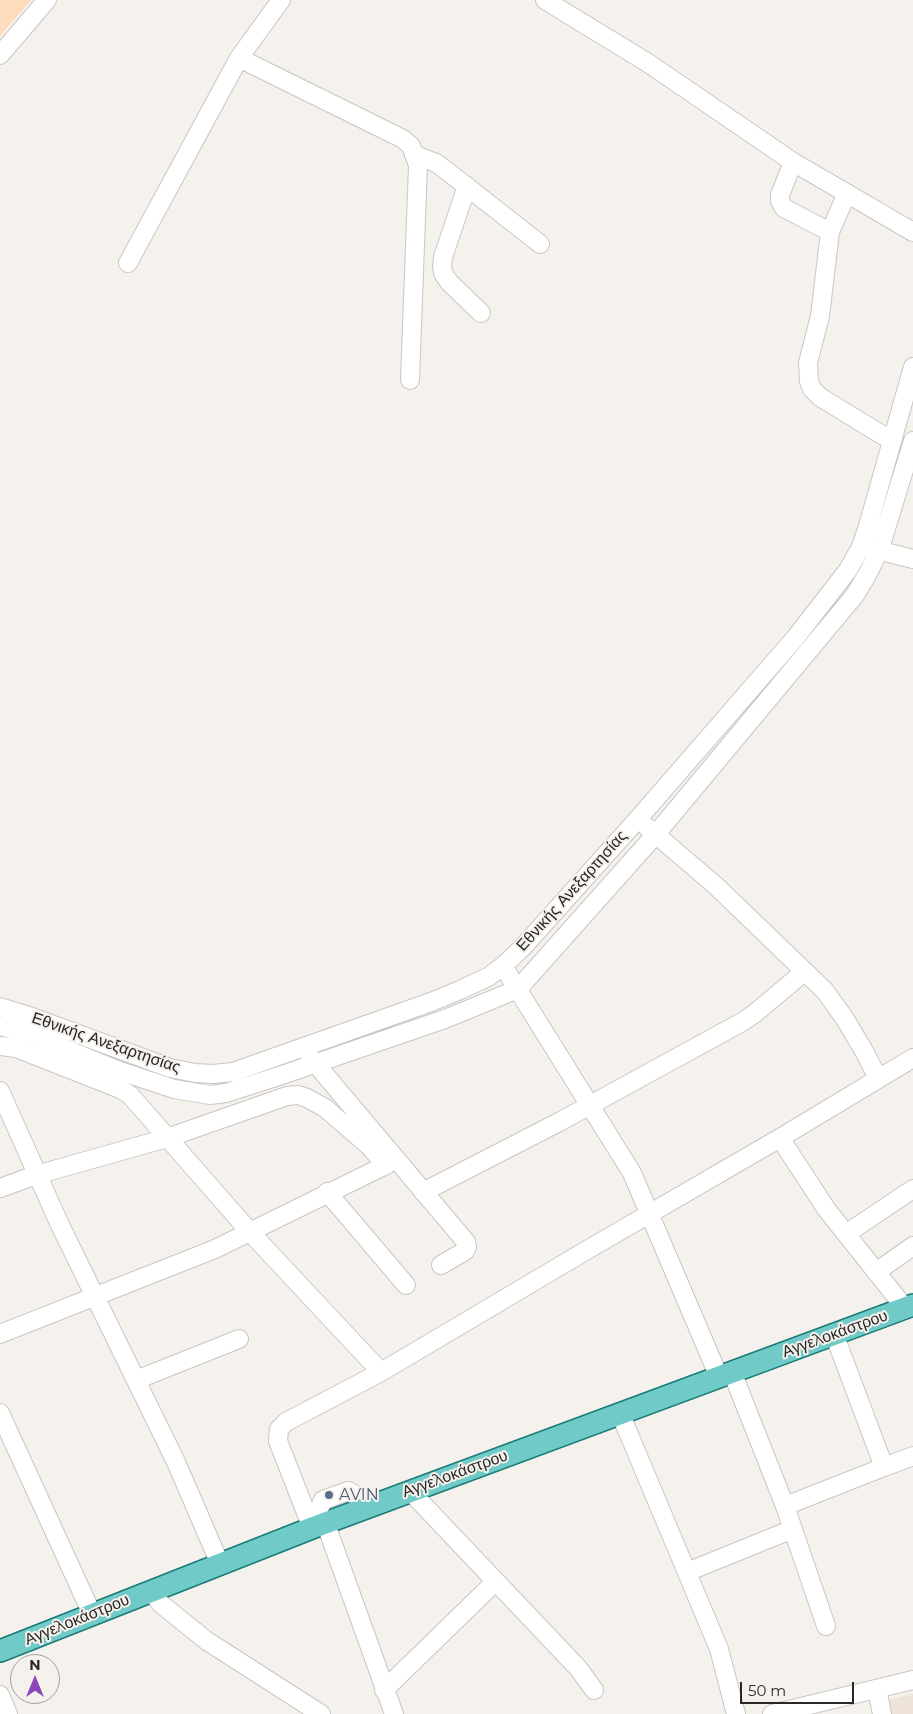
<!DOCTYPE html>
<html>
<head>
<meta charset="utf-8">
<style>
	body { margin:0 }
	#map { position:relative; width:913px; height:1714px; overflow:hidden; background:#f5f1ed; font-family:Montserrat,sans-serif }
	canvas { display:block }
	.north { position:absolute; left:10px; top:1654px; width:50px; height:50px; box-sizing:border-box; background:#f5f1ed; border:1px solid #a3a19d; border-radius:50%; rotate:0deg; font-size:14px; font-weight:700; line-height:20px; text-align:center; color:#292826 }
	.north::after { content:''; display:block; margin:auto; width:18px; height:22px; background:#8a46ba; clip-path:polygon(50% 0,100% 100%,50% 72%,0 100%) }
	.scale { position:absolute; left:740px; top:1682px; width:114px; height:22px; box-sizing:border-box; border:2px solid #292826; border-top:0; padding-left:6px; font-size:15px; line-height:18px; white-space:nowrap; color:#292826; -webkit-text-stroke:4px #f5f1ed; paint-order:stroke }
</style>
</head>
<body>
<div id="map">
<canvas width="913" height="1714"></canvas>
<div class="north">N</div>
<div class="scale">50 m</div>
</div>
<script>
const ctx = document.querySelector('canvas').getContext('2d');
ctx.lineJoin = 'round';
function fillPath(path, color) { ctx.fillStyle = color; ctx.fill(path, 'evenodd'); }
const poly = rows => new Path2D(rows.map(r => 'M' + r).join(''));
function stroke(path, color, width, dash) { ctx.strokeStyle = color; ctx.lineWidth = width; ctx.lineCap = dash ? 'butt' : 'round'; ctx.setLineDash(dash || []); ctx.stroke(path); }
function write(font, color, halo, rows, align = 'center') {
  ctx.font = font + ' Montserrat,sans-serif'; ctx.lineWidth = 4; ctx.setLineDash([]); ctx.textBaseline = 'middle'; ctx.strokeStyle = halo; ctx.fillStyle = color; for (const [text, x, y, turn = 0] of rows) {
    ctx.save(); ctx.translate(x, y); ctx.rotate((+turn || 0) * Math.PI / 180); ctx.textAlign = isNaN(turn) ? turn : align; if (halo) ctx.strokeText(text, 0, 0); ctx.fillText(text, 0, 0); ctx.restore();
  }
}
const built = poly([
	[913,1694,913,1714,891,1714,887,1700]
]);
const green = poly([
	[0,0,31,0,0,36]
]);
const minor = poly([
	[545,0,648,63,793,162,913,232],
	[0,55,47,0],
	[239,58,403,139,411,146,418,165,410,380],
	[416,155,436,163,447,171,540,244],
	[793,162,780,195,780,201,784,208,830,232,847,193],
	[467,186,443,257,442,266,443,273,449,282,481,313],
	[830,232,820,316,808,363,809,381,812,389,820,397,892,441],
	[128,263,239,58,281,0],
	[870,548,913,559],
	[647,827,715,885,825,991,845,1019,864,1051,878,1078],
	[503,966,632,1173,719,1377],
	[0,1007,29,1016,170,1068,195,1073,213,1074,233,1072,431,1002,460,990,488,977,503,966,522,948,637,820,796,637,848,570,861,547,868,526,913,367],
	[0,1026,32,1035,117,1070,174,1089,210,1095,226,1093,279,1076,445,1019,518,989,656,834,855,595,867,575,879,551,913,441],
	[0,1046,16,1048,120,1089,130,1095,250,1232,381,1372],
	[310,1057,466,1242,467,1247,465,1251,441,1265],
	[0,1091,60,1225,176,1462,220,1564],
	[780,1138,827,1210,905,1308],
	[0,1188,36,1175,167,1138,287,1096,298,1095,307,1098,325,1108,368,1145,386,1165,215,1249,0,1334],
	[327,1192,406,1285],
	[423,1192,561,1121,742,1022,754,1014,804,972],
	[846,1234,913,1189],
	[876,1272,913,1246],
	[732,1372,785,1506,826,1626],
	[136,1380,239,1339],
	[0,1413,92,1614],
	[620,1413,719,1649,736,1714],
	[884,1467,913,1456],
	[410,1491,578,1668,594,1690],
	[785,1506,884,1467,834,1334],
	[317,1514,323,1500,348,1491,359,1497],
	[325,1522,394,1714],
	[312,1528,278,1441,279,1429,286,1422,381,1372,587,1250,780,1138,913,1058],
	[687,1572,793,1529],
	[151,1591,161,1604,207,1641,321,1714],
	[877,1689,882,1714],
	[384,1690,496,1581],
	[0,1695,8,1714],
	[772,1714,913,1680]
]);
const major = poly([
	[0,1651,312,1528,913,1305]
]);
const markers = [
	[329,1495,5,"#5c6f8a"]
];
const streetNames = [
	["Εθνικής Ανεξαρτησίας",572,891,-48],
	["Εθνικής Ανεξαρτησίας",106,1043,19],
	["Αγγελοκάστρου",835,1334,-20],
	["Αγγελοκάστρου",455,1474,-20],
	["Αγγελοκάστρου",77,1620,-22]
];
const serviceNames = [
	["AVIN",339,1495]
];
fillPath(built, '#ede3d9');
fillPath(green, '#fddcbc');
stroke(minor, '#cac6c3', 20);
stroke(major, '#197b77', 24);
stroke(minor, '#fff', 18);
stroke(major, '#70cbc8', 21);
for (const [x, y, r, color] of markers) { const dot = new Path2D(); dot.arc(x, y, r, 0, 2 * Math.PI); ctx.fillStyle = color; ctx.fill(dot); stroke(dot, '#f5f1ed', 2); }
write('16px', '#292826', '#f5f1ed', streetNames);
write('16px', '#4e5e75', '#f5f1ed', serviceNames, 'left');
</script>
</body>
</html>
